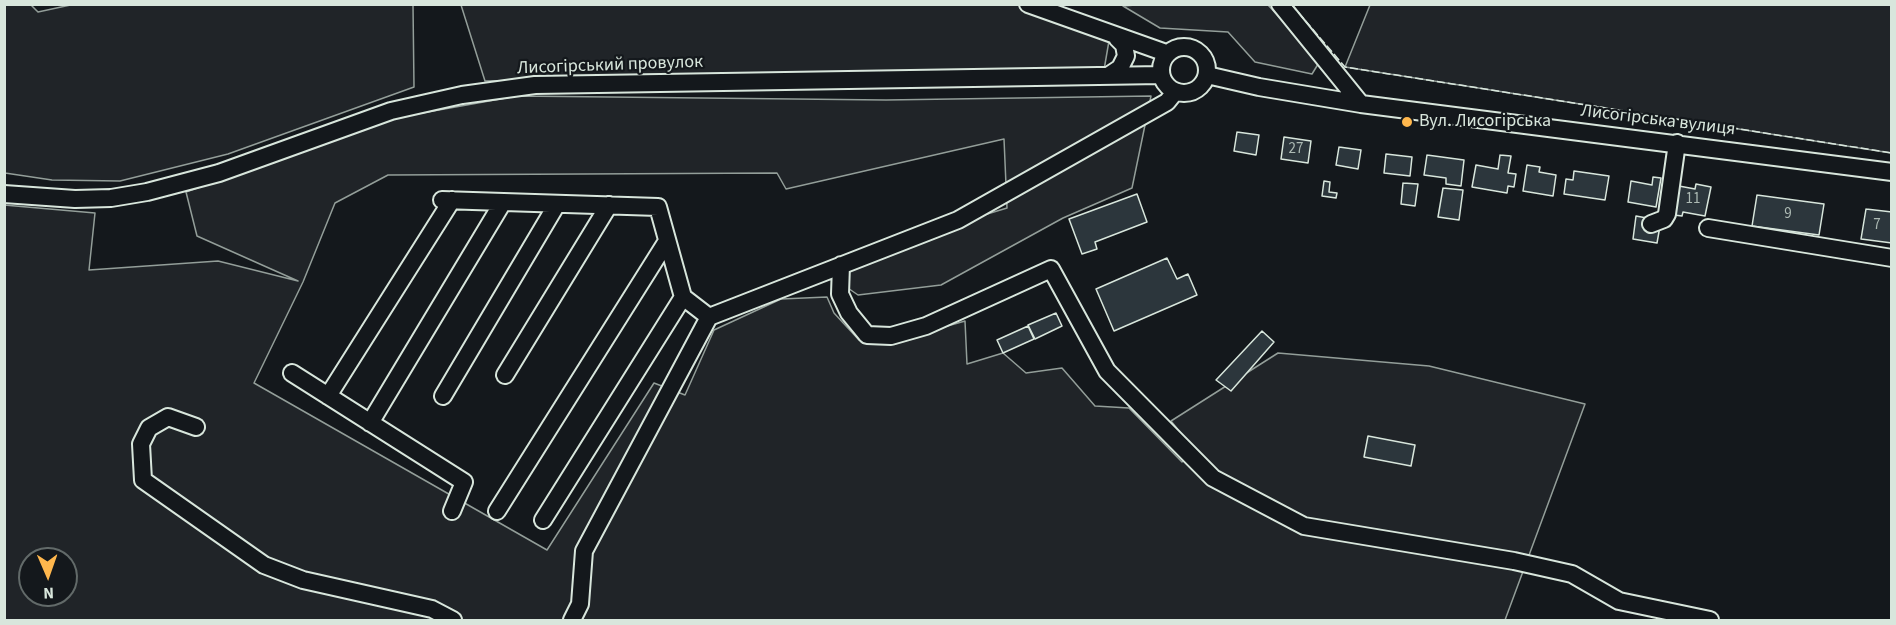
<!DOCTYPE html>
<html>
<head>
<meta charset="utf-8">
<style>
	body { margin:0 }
	#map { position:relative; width:1896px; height:625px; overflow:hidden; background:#14181c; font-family:"Source Sans 3",sans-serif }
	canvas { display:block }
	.frame { position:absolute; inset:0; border:6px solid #d8e6dc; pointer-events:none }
	.north { position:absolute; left:18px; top:547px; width:60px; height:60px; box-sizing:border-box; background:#14181c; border:2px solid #626a69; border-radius:50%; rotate:178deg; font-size:16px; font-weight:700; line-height:24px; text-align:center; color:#d8e6dc }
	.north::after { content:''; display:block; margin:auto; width:21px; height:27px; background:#ffb74d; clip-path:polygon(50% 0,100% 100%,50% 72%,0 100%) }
</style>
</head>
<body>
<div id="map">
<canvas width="1896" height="625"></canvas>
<div class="frame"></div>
<div class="north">N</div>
</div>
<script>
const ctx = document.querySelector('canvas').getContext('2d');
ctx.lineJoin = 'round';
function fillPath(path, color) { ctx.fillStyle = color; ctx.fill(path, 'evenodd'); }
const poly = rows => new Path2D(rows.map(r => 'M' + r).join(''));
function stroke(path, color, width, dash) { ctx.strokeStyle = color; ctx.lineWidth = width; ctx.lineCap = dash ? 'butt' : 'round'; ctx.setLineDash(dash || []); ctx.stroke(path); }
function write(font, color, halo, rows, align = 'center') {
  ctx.font = font + ' "Source Sans 3",sans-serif'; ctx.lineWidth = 4.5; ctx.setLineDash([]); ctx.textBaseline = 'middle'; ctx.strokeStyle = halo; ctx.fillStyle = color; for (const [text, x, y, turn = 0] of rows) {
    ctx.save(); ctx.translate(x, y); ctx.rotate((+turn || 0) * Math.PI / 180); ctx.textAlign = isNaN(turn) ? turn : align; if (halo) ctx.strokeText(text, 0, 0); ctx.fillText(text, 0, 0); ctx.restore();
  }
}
const green = poly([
	[75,4,413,5,414,87,228,154,120,181,52,180,5,173,5,5,31,5,38,12,75,4],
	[1020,4,1110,35,1104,70,485,81,461,5,1020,4],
	[1148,4,1268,5,1320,61,1312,74,1255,62,1228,32,1160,28,1123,6,1148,4],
	[1370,5,1891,5,1891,153,1345,67,1370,5],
	[517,96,886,100,1151,96,1132,188,1063,218,941,285,858,295,816,266,1007,208,1004,139,786,189,777,173,388,175,335,203,303,282,254,383,547,550,654,383,685,395,714,330,781,299,827,297,834,313,859,340,891,342,965,321,967,364,1003,353,1026,373,1062,368,1095,406,1129,408,1182,462,1195,451,1171,421,1278,353,1429,366,1585,404,1505,620,5,620,4,205,95,213,89,270,218,261,298,281,197,236,186,192,394,118,517,96],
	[30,559,66,559,66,595,30,595,30,559]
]);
const building = poly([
	[1237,132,1259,135,1256,155,1234,151,1237,132],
	[1284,137,1311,141,1308,163,1281,159,1284,137],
	[1339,147,1361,150,1358,169,1336,165,1339,147],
	[1386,154,1412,157,1410,176,1384,173,1386,154],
	[1427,155,1464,160,1461,186,1446,184,1446,178,1424,175,1427,155],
	[1500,155,1511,156,1508,173,1516,174,1514,187,1508,186,1507,193,1472,187,1476,165,1498,169,1500,155],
	[1527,165,1540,167,1539,172,1556,175,1553,196,1523,191,1527,165],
	[1574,171,1609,176,1605,200,1564,194,1566,179,1573,180,1574,171],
	[1653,177,1661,178,1656,207,1628,202,1631,181,1652,185,1653,177],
	[1324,181,1330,182,1329,192,1337,193,1336,198,1322,196,1324,181],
	[1403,183,1418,184,1415,206,1401,204,1403,183],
	[1696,184,1711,187,1705,216,1683,212,1682,216,1674,215,1679,186,1695,189,1696,184],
	[1443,188,1463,190,1459,220,1438,217,1443,188],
	[1137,194,1147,222,1095,242,1097,249,1082,254,1069,219,1137,194],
	[1757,195,1824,204,1819,235,1752,226,1757,195],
	[1866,209,1892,212,1892,243,1861,239,1866,209],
	[1636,216,1652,219,1660,226,1657,243,1633,239,1636,216],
	[1167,258,1177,279,1188,274,1197,295,1114,331,1096,289,1167,258],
	[1056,313,1062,326,1035,339,1028,325,1056,313],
	[1028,326,1034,339,1003,353,997,340,1028,326],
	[1262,331,1274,342,1231,391,1216,380,1262,331],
	[1368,436,1415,445,1411,466,1364,457,1368,436]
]);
const minor = poly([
	[1028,4,1166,53],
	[1280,4,1361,104],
	'1161 70a23 23 0 1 1 46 0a23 23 0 1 1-46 0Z',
	[1207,75,1259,87,1361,104,1892,172],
	[1108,76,1120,68,1126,56,1124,45,1117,38],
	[4,194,75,199,111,198,147,192,219,173,391,111,462,95,535,85,1161,75],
	[442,200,658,207,683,297,709,317,958,220,1167,102,1175,92],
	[1651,224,1664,219,1667,214,1677,143],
	[1708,228,1892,258],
	[841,265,840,294,849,313,867,335,891,336,926,326,1051,269,1107,371,1213,478,1304,526,1514,561,1572,574,1619,601,1710,620],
	[292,373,464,482,452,511],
	[505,375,609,205],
	[328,396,452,200],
	[443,396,557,204],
	[370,423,503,202],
	[196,427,168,417,149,428,141,444,143,480,264,565,303,580,432,609,453,620],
	[497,511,667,241],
	[543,520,683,297],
	[572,620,580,604,584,551,709,317]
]);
const fence = poly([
	[1291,4,1345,67,1892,153]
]);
const markers = [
	[1407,122,6,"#ffb74d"]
];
const numberNames = [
	["27",1296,150],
	["11",1693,200],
	["9",1788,215],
	["7",1877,226]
];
const streetNames = [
	["Лисогірський провулок",610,66,-2],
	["Лисогірська вулиця",1658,121,7]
];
const poiNames = [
	["Вул. Лисогірська",1419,122]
];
fillPath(green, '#202428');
stroke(green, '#939e99', 1.5);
fillPath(building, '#2c363c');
stroke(building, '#d8e6dc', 1.5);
stroke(minor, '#d8e6dc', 20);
stroke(minor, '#14181c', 16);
stroke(fence, '#d8e6dc', 1.5, [8, 3]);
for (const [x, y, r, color] of markers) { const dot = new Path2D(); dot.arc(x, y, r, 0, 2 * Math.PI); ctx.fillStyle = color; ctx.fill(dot); stroke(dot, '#14181c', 2); }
write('15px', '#adbab4', null, numberNames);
write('18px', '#d8e6dc', '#14181c', streetNames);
write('18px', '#d8e6dc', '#14181c', poiNames, 'left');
</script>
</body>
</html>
